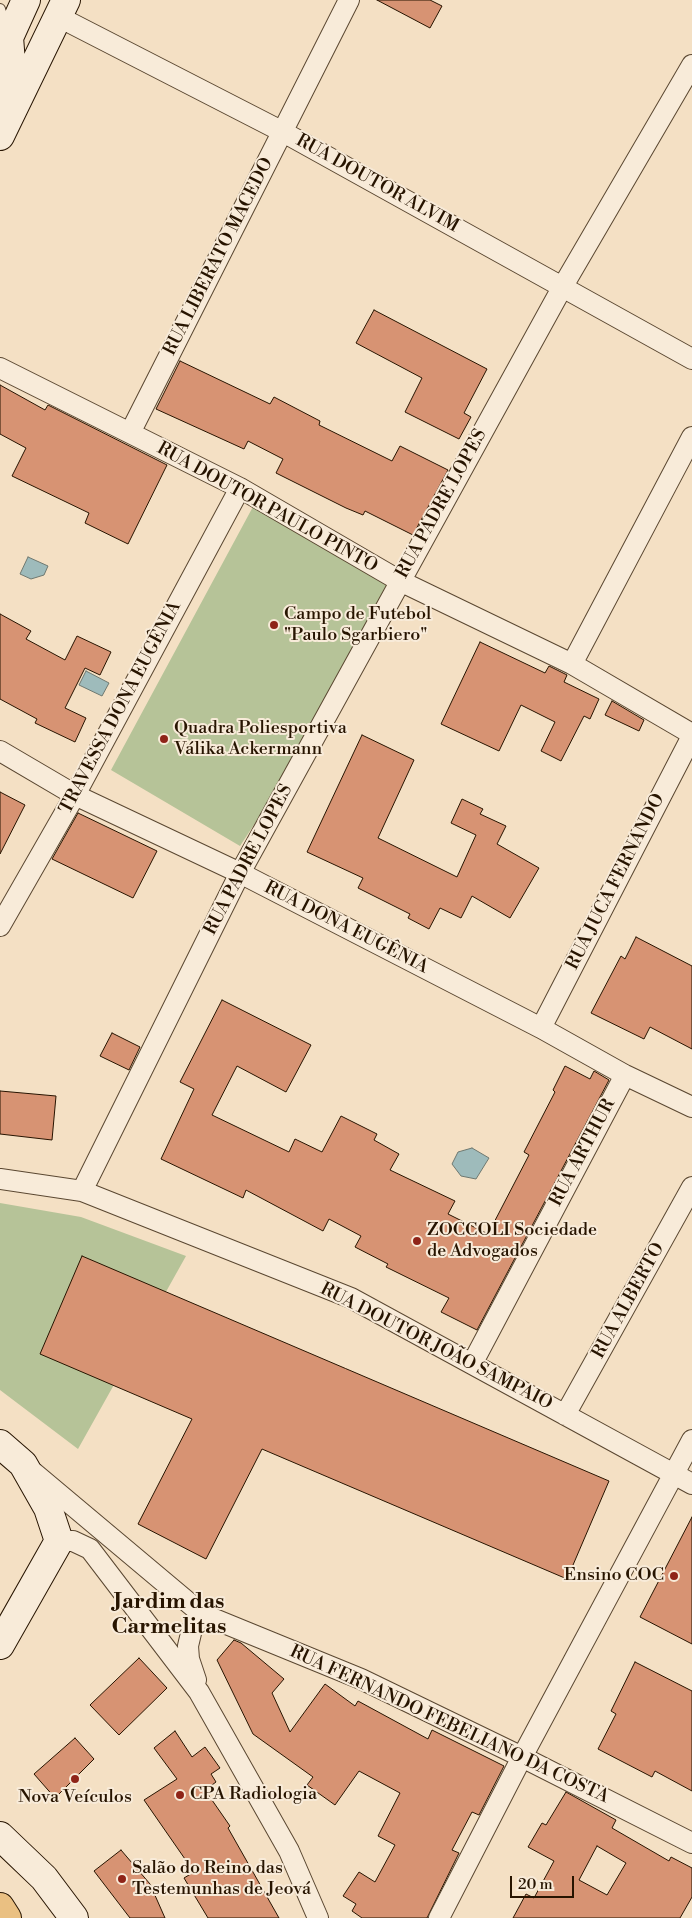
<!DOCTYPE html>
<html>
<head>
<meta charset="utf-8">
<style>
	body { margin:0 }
	#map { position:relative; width:692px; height:1918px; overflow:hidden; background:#f4e0c4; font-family:"Libre Bodoni",serif }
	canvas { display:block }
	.scale { position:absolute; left:510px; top:1876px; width:64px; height:22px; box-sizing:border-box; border:2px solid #271400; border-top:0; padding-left:6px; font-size:15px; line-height:18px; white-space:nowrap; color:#271400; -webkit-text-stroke:4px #f8ebd9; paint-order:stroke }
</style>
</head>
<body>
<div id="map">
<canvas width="692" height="1918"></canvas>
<div class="scale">20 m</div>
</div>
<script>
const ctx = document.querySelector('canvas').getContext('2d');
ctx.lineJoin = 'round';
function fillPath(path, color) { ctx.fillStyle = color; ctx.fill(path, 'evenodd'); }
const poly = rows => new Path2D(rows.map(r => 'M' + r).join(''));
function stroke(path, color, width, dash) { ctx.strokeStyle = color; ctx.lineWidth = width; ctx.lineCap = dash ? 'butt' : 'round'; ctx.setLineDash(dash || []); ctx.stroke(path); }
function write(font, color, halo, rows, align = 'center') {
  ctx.font = font + ' "Libre Bodoni",serif'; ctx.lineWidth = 4; ctx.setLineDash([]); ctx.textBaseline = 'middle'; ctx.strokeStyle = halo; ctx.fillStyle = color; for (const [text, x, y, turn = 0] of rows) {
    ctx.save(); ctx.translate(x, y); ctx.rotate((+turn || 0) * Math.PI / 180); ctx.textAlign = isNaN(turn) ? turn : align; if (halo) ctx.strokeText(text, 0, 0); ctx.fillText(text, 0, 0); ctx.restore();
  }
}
const green = poly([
	[255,503,390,581,261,814,240,846,111,770],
	[0,1203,81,1217,186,1256,78,1449,0,1390]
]);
const water = poly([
	[28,557,48,566,44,575,31,579,20,574,28,557],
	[86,671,109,683,102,696,79,685,86,671],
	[472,1148,489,1158,476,1179,461,1176,452,1164,458,1152,472,1148]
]);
const building = poly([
	[377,0,430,0,442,6,430,28,377,0],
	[374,310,487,369,464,413,471,417,459,439,405,412,422,378,356,343,374,310],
	[180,361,270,404,274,397,320,421,319,425,392,461,400,446,448,470,413,535,365,511,363,515,346,508,276,473,283,459,248,441,244,449,156,409,180,361],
	[0,385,45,410,48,405,167,465,128,544,85,523,89,513,12,476,26,448,0,434,0,385],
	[0,614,31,631,26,639,65,660,77,636,111,652,100,675,85,668,65,708,86,718,75,742,35,723,37,719,0,699,0,614],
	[480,642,545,673,549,666,567,675,564,682,599,699,590,719,584,716,561,761,541,751,555,722,521,705,499,751,441,724,480,642],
	[612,701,644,720,639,731,605,715,612,701],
	[362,735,414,760,378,838,457,877,476,835,451,823,462,799,483,809,480,814,506,826,497,844,539,868,510,918,472,896,461,918,440,908,429,929,408,918,410,914,358,888,363,878,307,852,362,735],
	[0,792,25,805,0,854,0,792],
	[78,813,157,851,133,898,52,859,78,813],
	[636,937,692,966,692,1049,650,1027,644,1039,591,1013,621,956,625,959,636,937],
	[222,1000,311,1045,286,1092,237,1066,212,1115,289,1152,295,1139,322,1152,341,1116,377,1134,374,1140,399,1154,390,1170,455,1201,448,1214,488,1234,529,1155,524,1152,555,1092,553,1090,565,1066,590,1079,594,1071,609,1080,477,1330,441,1312,449,1298,386,1267,388,1264,355,1247,361,1236,329,1219,323,1231,246,1190,243,1198,161,1159,194,1089,180,1082,222,1000],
	[112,1033,140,1047,129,1070,100,1056,112,1033],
	[0,1091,56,1096,52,1140,0,1134,0,1091],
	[82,1256,609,1481,567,1579,262,1449,206,1559,138,1524,192,1419,40,1354,82,1256],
	[692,1517,692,1644,640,1617,692,1517],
	[234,1640,241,1643,284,1679,272,1693,290,1732,325,1684,355,1706,358,1701,428,1739,432,1730,504,1766,479,1815,472,1812,452,1850,459,1853,427,1918,362,1918,352,1911,356,1904,343,1896,359,1872,375,1882,395,1845,378,1836,400,1793,359,1771,335,1805,307,1785,313,1777,253,1734,217,1660,234,1640],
	[139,1658,167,1688,119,1735,90,1705,139,1658],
	[635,1662,692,1691,692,1791,655,1771,652,1777,598,1749,616,1714,611,1711,635,1662],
	[175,1731,192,1757,205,1747,220,1768,211,1774,216,1782,205,1790,230,1826,228,1828,279,1918,208,1918,184,1878,194,1872,144,1800,177,1779,154,1748,175,1731],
	[75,1738,94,1759,55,1798,34,1774,75,1738],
	[566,1792,616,1820,612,1828,669,1861,671,1857,692,1868,692,1897,680,1918,513,1918,526,1894,534,1898,554,1861,528,1847,542,1823,546,1825,566,1792],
	[597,1846,626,1863,607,1895,579,1880,597,1846],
	[121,1850,150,1884,165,1918,130,1918,94,1871,121,1850]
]);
const lane = poly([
	[0,9,7,31]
]);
const street = poly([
	[57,16,283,132,692,359],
	[0,368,240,488,400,581,572,664,692,734],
	[130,433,349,0],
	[572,664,692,437],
	[0,751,75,795,240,873,541,1028,625,1075,692,1107],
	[0,926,75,795,240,488],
	[541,1028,692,736],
	[0,1179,82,1191,351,1298,692,1484],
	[82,1191,240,873,563,286,692,65],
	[472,1364,625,1075],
	[565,1415,692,1187],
	[34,1473,202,1614,361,1679,522,1757,692,1843],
	[59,1541,73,1541,90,1549,199,1692,289,1851,318,1918],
	[196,1680,189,1659,188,1646,192,1629,202,1614],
	[439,1918,522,1757,692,1440]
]);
const secondary = poly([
	[2,53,26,0],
	[4,104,12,76,9,37],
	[0,136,66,0],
	[0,1444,23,1464,48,1508,59,1541,0,1645],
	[0,1836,44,1878,74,1918]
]);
const primary = poly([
	[0,1907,7,1918]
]);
const markers = [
	[274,625,5,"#8f2418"],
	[164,739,5,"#8f2418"],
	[417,1241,5,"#8f2418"],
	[674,1576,5,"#8f2418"],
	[75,1779,5,"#8f2418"],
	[180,1795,5,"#8f2418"],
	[122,1879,5,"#8f2418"]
];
const streetNames = [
	["RUA DOUTOR ALVIM",377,184,29],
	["RUA LIBERATO MACEDO",219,257,-63],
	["RUA PADRE LOPES",442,504,-61],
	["RUA DOUTOR PAULO PINTO",267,508,29],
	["TRAVESSA DONA EUGÊNIA",121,708,-62],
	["RUA PADRE LOPES",249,860,-62],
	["RUA JUCA FERNANDO",616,882,-63],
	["RUA DONA EUGÊNIA",346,928,27],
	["RUA ARTHUR",583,1153,-62],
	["RUA ALBERTO",629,1301,-61],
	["RUA DOUTOR JOÃO SAMPAIO",436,1347,27],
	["RUA FERNANDO FEBELIANO DA COSTA",449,1725,25]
];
const poiNames = [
	["Campo de Futebol",284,615],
	["\"Paulo Sgarbiero\"",284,636],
	["Quadra Poliesportiva",174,729],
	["Válika Ackermann",174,750],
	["ZOCCOLI Sociedade",427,1231],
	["de Advogados",427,1252],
	["Ensino COC",664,1576,"right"],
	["CPA Radiologia",190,1795],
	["Nova Veículos",75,1798,"center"],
	["Salão do Reino das",132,1869],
	["Testemunhas de Jeová",132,1890]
];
const districtNames = [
	["Jardim das",169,1603],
	["Carmelitas",169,1628]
];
fillPath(green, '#b6c398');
fillPath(water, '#9ebbbb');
stroke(water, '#6e7870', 1);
fillPath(building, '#d79373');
stroke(building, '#271400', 1);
stroke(lane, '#5a4731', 12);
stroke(street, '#5a4731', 22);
stroke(secondary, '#271400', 30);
stroke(primary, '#271400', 30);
stroke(lane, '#f8ebd9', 10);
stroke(street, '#f8ebd9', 20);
stroke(secondary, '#f8ebd9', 28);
stroke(primary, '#eac082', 28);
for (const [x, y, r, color] of markers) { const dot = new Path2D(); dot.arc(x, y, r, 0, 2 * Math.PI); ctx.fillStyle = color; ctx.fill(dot); stroke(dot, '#f8ebd9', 2); }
write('18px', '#271400', '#f8ebd9', streetNames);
write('18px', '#271400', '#f8ebd9', poiNames, 'left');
write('bold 22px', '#271400', '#f8ebd9', districtNames);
</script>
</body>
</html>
